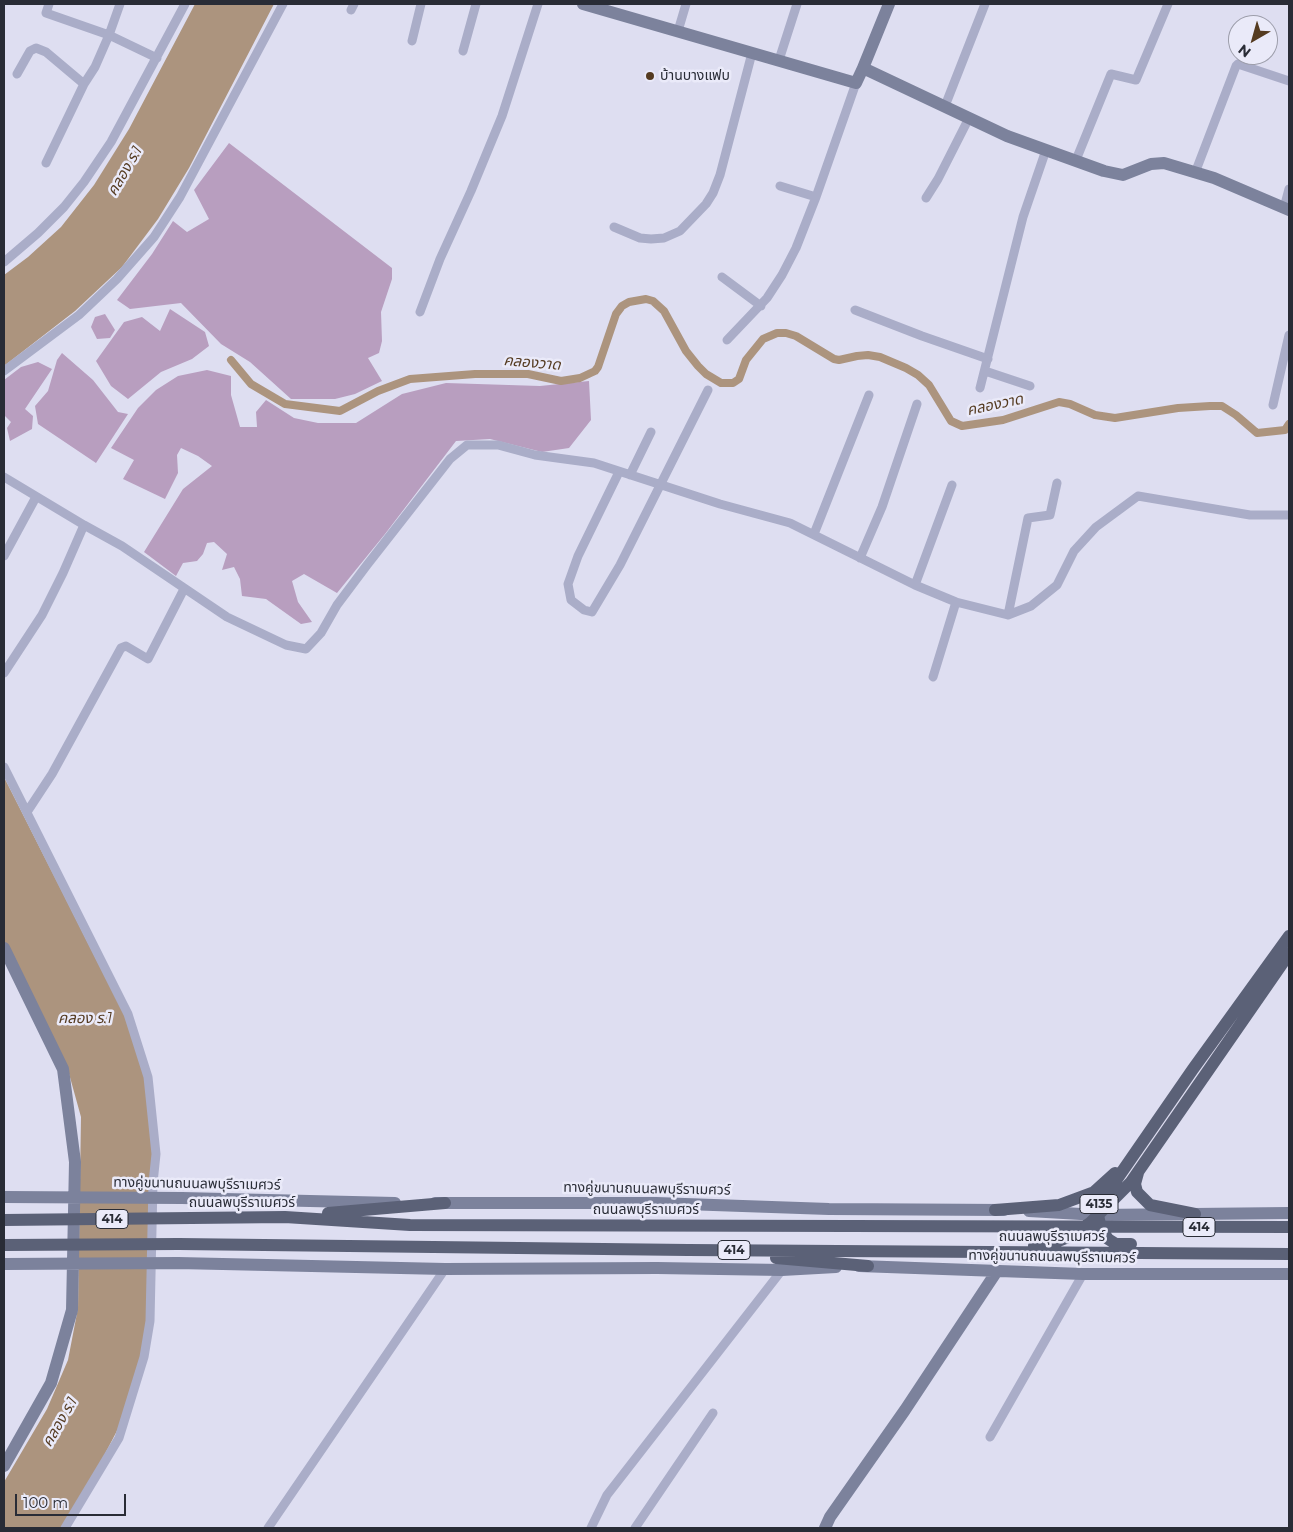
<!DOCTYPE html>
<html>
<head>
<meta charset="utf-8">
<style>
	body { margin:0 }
	#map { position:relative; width:1293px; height:1532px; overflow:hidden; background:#dedef1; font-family:Montserrat,sans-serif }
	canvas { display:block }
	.frame { position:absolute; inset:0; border:5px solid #292c36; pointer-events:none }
	.north { position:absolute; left:1228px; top:15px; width:50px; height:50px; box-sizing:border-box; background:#eaeaf9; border:1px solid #9d9eab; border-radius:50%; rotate:218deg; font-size:14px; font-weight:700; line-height:20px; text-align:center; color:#292c36 }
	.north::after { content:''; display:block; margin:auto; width:18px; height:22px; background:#553b21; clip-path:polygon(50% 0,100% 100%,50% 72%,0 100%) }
	.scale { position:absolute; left:15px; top:1494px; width:111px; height:22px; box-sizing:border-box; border:2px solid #292c36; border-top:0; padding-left:6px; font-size:15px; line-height:18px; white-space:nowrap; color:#292c36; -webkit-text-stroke:4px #eaeaf9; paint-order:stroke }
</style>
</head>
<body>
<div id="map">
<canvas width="1293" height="1532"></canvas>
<div class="frame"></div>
<div class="north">N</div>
<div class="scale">100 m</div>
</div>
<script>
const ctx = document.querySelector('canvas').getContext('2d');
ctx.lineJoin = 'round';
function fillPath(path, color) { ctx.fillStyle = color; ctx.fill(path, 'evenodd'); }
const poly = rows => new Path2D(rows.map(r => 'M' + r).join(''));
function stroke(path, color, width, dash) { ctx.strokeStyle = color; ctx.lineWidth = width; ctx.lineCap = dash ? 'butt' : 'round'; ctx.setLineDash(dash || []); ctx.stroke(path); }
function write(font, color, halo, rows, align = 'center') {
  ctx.font = font + ' Montserrat,"Noto Sans Thai",sans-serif'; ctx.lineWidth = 5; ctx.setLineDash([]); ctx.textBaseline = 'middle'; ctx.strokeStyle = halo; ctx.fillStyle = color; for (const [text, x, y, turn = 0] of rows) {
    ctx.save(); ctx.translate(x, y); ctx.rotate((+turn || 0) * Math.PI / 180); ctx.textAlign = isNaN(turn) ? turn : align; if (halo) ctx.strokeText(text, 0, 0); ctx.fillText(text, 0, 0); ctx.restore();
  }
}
const green = poly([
	[229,143,392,268,392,279,381,312,382,341,379,353,368,358,382,381,355,394,335,399,291,399,250,362,221,344,181,303,130,309,117,300,152,254,173,221,187,232,209,219,194,190],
	[170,309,205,332,209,346,192,359,161,372,128,399,111,386,96,361,124,322,142,317,160,331],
	[105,314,115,330,110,338,97,339,91,327,95,317],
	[62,353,93,380,118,412,128,414,96,463,38,424,35,406,48,391,57,360],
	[38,362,52,369,25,409,33,416,32,429,10,441,7,428,11,422,4,415,4,380,21,367],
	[207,370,231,376,231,395,240,427,257,427,256,412,266,400,294,418,318,423,356,423,402,394,446,383,540,386,589,381,591,420,569,448,542,452,490,439,456,441,385,534,337,593,304,574,292,581,298,602,312,622,301,624,266,599,242,596,240,579,234,567,222,570,227,554,214,542,207,543,203,554,197,561,183,563,176,576,144,552,183,489,212,466,198,456,181,448,177,455,178,473,165,499,123,479,134,460,111,448,138,408,156,390,178,376]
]);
const water = poly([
	[195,4,274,4,189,168,158,219,122,267,75,311,4,366,4,275,28,257,61,227,94,185,129,129],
	[4,777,126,1018,145,1078,154,1150,148,1321,142,1356,119,1427,96,1471,61,1528,4,1528,4,1482,47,1409,68,1360,78,1308,81,1117,68,1070,4,943]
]);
const canal = poly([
	[231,360,251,384,285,404,340,411,378,391,410,379,475,374,528,374,561,381,580,378,595,371,598,367,616,314,622,306,629,302,646,299,653,301,664,311,686,351,698,366,706,374,721,383,733,383,739,379,746,360,763,339,777,333,786,333,796,336,834,359,839,360,857,356,868,355,880,357,906,368,918,375,929,385,951,421,962,426,1003,420,1059,402,1070,404,1095,415,1115,418,1178,408,1210,406,1222,406,1236,415,1257,433,1285,430,1289,424]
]);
const street = poly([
	[49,4,46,13,109,35,157,58],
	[351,10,354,4],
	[678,31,686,4],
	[412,41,421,4],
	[463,51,476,4],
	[779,60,797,4],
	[17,74,30,51,36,48,46,52,84,84],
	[945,106,985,4],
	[1076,160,1111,74,1136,80,1168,4],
	[46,163,84,84,95,67,109,35,120,4],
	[1195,173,1236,66,1238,64,1289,81],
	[780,186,816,197],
	[926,198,938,179,969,118],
	[1284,208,1289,189],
	[614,227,640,238,651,239,664,238,680,231,706,204,713,193,720,175,752,53],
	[4,262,38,233,64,207,84,182,111,142,185,4],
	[722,277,761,306],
	[855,310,922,336,988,359],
	[420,312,440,259,471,191,502,116,538,4],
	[727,340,767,298,782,275,796,248,816,197,856,83],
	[4,371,79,315,97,298,117,279,154,237,180,197,283,4],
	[985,371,1030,386],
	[980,388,1023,217,1046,150],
	[1273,405,1289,335],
	[619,472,578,556,568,584,571,600,584,610,592,612,620,565,708,390],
	[630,475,651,432],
	[4,477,84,525,122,546,227,617,286,645,306,649,321,633,337,605,367,565,450,459,467,445,498,445,535,455,594,463,720,504,790,523,915,585,956,602,1008,615,1031,606,1057,585,1074,551,1096,527,1138,496,1250,515,1289,515],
	[814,534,869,395],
	[4,556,36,497],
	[860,558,882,507,917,404],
	[915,585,952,485],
	[1008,615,1028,518,1050,515,1057,483],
	[4,673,42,615,63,573,84,525],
	[933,677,956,602],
	[4,767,128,1014,148,1077,156,1154,153,1183,150,1321,144,1357,119,1438,65,1528],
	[27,812,52,774,121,648,126,646,148,659,184,589],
	[990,1437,1083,1274],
	[268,1528,445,1269],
	[591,1528,607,1495,782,1270],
	[635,1528,713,1413]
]);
const secondary = poly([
	[583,4,856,83,863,68,1007,136,1104,171,1123,175,1151,164,1164,163,1214,178,1289,210],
	[863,68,889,4],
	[4,948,63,1069,75,1162,72,1310,51,1383,4,1466],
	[4,1197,182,1198,395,1203],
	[435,1203,656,1203,829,1209,1004,1210],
	[1029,1211,1098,1215,1289,1213],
	[4,1264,178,1263,445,1269,657,1268,782,1270,836,1267],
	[859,1266,1083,1274,1289,1274],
	[825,1528,830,1517,905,1410,997,1271]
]);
const primary = poly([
	[1138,1173,1135,1184,1137,1192,1150,1205,1195,1214],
	[995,1210,1059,1205,1094,1192,1115,1173],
	[328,1213,445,1203],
	[4,1220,285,1217,410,1225,1289,1227],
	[1131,1244,1116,1244,1108,1239,1101,1229,1098,1215,1099,1205,1193,1069,1289,936],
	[4,1245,179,1244,688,1250,1289,1254],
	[1034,1246,1056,1242,1071,1236,1090,1223,1131,1182,1289,954],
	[776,1258,868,1266]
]);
const markers = [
	[650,76,5,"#553b21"]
];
const shields = [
	[1099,1204,38],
	[112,1219,32],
	[1199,1227,32],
	[734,1250,32]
];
const shieldNames = [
	["4135",1099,1204],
	["414",112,1219],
	["414",1199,1227],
	["414",734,1250]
];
const poiNames = [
	["บ้านบางแฟบ",660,76]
];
const streetNames = [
	["ทางคู่ขนานถนนลพบุรีราเมศวร์",197,1184,1],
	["ทางคู่ขนานถนนลพบุรีราเมศวร์",647,1189,1],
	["ถนนลพบุรีราเมศวร์",242,1203],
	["ถนนลพบุรีราเมศวร์",646,1210],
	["ถนนลพบุรีราเมศวร์",1052,1237],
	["ทางคู่ขนานถนนลพบุรีราเมศวร์",1052,1257,1]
];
const waterNames = [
	["คลอง ร.1",125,171,-60],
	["คลองวาด",532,363,5],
	["คลองวาด",995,405,-12],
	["คลอง ร.1",85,1019],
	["คลอง ร.1",60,1422,-60]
];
fillPath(green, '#b89ebf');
fillPath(water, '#ac947e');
stroke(canal, '#ac947e', 8);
stroke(street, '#aaadc8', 9);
stroke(secondary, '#7c829c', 12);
stroke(primary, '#5b6177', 12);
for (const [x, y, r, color] of markers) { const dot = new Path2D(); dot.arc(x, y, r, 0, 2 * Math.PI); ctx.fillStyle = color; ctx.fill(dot); stroke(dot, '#eaeaf9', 2); }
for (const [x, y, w] of shields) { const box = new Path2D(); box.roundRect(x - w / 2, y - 9.5, w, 19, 4); ctx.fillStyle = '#eaeaf9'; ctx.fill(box); stroke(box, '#292c36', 1); }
write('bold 12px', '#292c36', null, shieldNames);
write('14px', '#292c36', '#eaeaf9', poiNames, 'left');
write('14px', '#292c36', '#eaeaf9', streetNames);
write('italic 15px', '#553b21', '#eaeaf9', waterNames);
</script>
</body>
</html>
